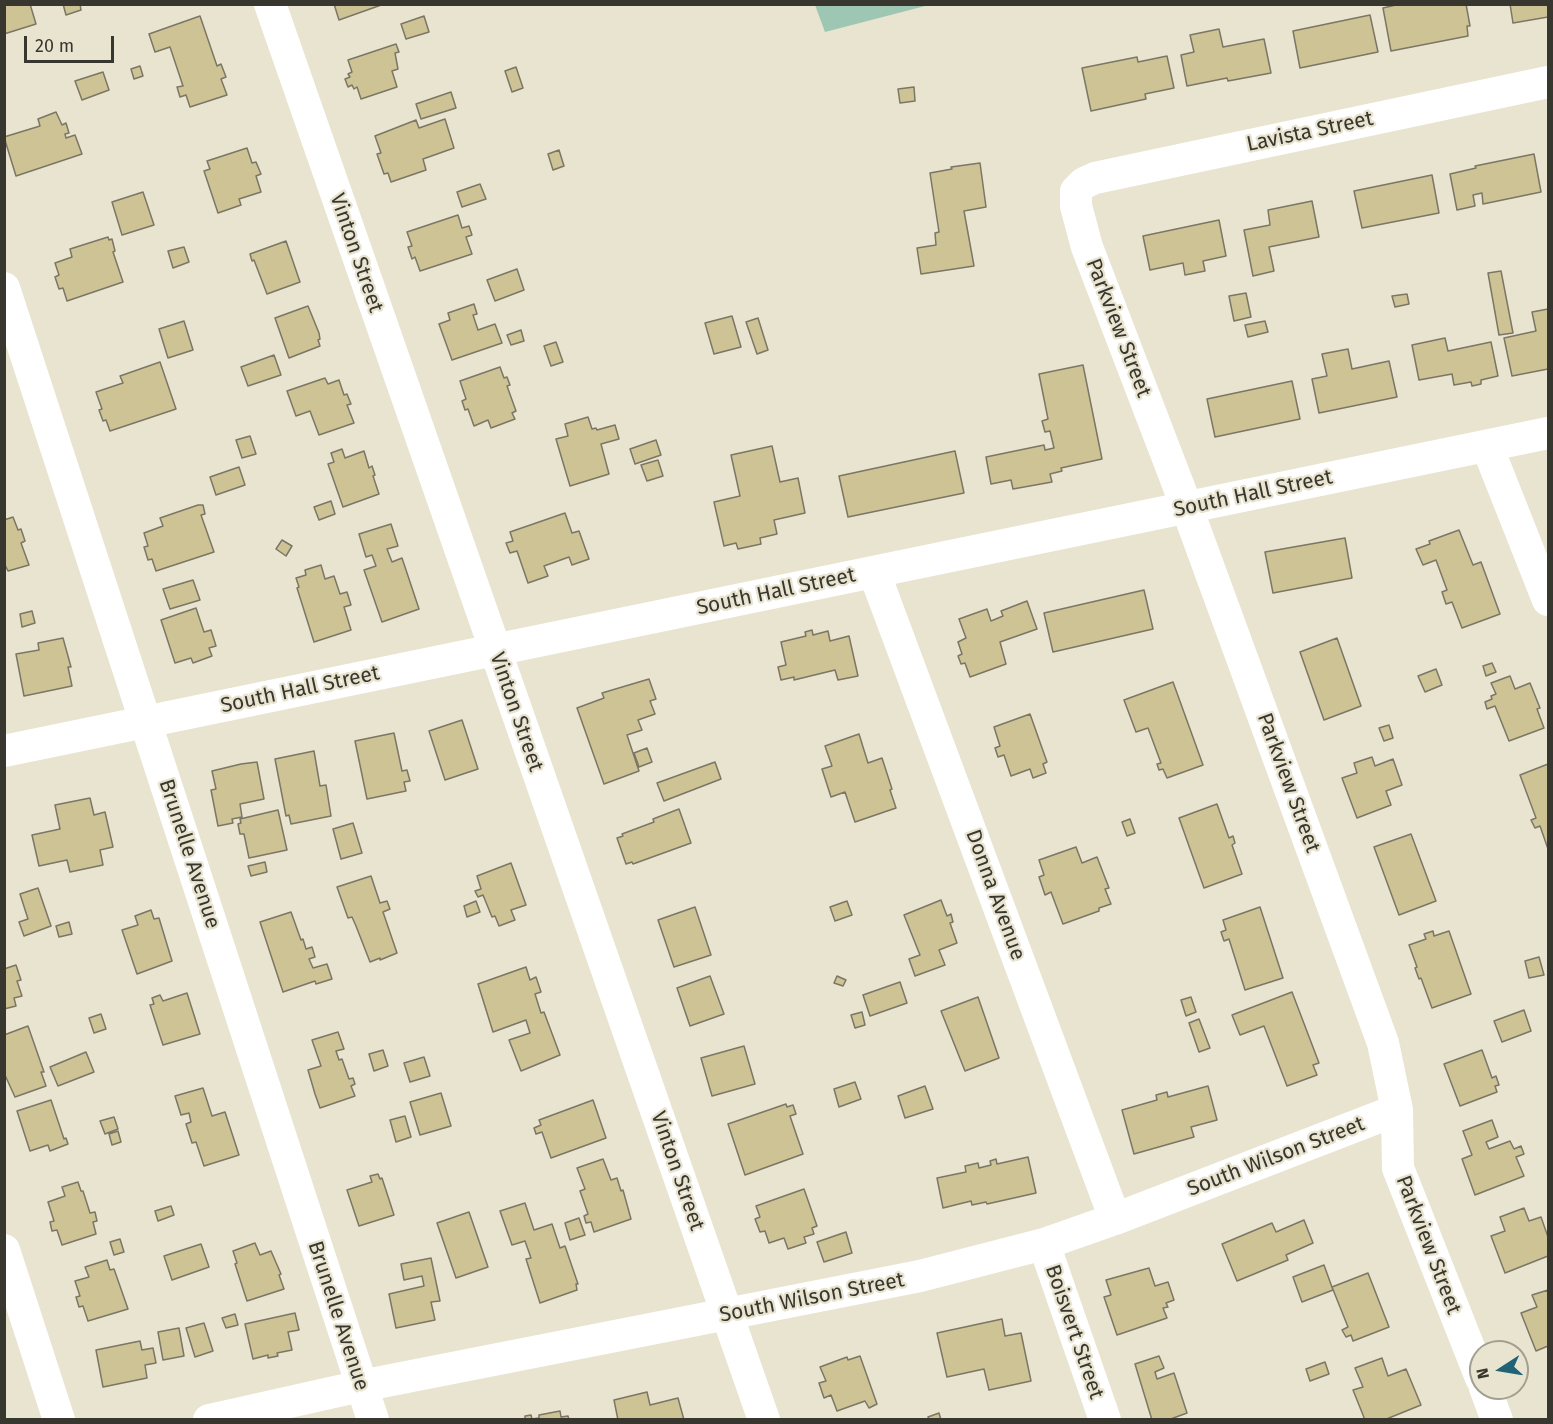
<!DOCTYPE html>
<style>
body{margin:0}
#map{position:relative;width:1553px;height:1424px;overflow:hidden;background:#e9e4d0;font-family:"Fira Sans",sans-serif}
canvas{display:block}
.frame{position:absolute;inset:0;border:6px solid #38372f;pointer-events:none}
.north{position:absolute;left:1469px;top:1340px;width:60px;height:60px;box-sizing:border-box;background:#e9e4d0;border:2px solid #a29f90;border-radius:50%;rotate:258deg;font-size:16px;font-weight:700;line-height:24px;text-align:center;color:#38372f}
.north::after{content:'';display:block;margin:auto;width:21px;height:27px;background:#206376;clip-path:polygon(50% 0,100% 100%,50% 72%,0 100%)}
.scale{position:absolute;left:24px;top:36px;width:90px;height:27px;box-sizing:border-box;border:3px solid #38372f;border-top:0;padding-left:8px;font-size:18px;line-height:21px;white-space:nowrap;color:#38372f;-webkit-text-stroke:4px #e9e4d0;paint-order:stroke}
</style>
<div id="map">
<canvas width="1553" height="1424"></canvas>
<div class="frame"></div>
<div class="north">N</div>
<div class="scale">20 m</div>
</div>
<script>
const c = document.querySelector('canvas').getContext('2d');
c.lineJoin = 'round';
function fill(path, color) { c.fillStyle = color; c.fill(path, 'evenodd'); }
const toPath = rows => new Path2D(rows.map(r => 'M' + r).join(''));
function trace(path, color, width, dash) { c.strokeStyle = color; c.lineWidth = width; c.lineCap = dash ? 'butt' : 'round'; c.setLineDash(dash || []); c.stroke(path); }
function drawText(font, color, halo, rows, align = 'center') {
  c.font = font + ' "Fira Sans",sans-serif'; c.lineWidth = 4.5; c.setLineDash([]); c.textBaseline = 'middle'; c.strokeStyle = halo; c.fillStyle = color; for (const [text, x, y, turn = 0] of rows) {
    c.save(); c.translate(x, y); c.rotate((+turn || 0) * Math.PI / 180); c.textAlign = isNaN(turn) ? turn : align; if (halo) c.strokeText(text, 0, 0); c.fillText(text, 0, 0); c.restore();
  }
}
fill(toPath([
 [815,5,815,4,929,5,825,32]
]), '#9dc6b3');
const building = toPath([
 [4,4,30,4,36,24,4,34,4,4],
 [63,4,80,4,81,10,66,15,63,4],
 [334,4,384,4,339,20,334,4],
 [1400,4,1466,4,1470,26,1467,26,1468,36,1391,51,1383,8,1400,4],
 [1510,4,1548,4,1548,17,1513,23,1510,4],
 [1370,15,1378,52,1300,68,1293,31,1370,15],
 [200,16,217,66,221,64,226,77,221,79,227,95,190,107,186,95,180,97,177,87,183,86,170,47,155,52,149,34,200,16],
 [424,16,429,32,406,39,401,24,424,16],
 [1219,29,1223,47,1264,39,1271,73,1228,81,1227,78,1187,86,1181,55,1194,52,1190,35,1219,29],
 [396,44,399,52,395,53,398,69,392,71,397,87,361,99,357,87,354,89,352,85,348,87,345,79,350,77,348,74,352,72,348,60,396,44],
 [1167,56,1174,88,1145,94,1146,99,1091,111,1082,68,1137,57,1138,62,1167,56],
 [140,66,143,76,134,79,131,69,140,66],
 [516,67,523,88,512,92,505,71,516,67],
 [103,72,109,90,82,100,75,81,103,72],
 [914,87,915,101,900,103,898,89,914,87],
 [451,92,456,108,421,119,416,104,451,92],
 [56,112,62,125,66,123,69,133,65,134,66,138,75,135,82,154,16,176,4,137,40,126,38,119,56,112],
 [445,119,454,148,423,159,426,170,391,182,388,173,384,174,377,154,381,153,375,136,416,120,419,128,445,119],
 [247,148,252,163,256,162,261,174,256,176,261,192,239,199,241,205,218,213,204,171,210,169,207,161,247,148],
 [559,150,564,166,553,170,548,154,559,150],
 [1534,154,1541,192,1483,204,1482,193,1473,195,1475,206,1457,210,1450,174,1476,168,1475,166,1534,154],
 [980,163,986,207,964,211,974,266,921,274,917,248,936,245,935,233,939,232,930,173,952,169,951,167,980,163],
 [1432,175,1439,213,1362,228,1354,191,1432,175],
 [480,184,486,199,462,207,457,192,480,184],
 [143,192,154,225,122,235,112,202,143,192],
 [1312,201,1319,237,1269,247,1274,271,1253,276,1244,230,1270,225,1268,210,1312,201],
 [458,215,462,228,469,226,472,235,466,237,472,254,420,271,415,257,412,259,408,247,412,246,407,232,458,215],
 [1219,220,1226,256,1203,261,1205,271,1185,275,1183,263,1150,270,1143,236,1219,220],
 [108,237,109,240,112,239,115,251,113,252,123,282,67,301,63,288,59,289,55,277,59,275,55,263,72,257,70,249,108,237],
 [286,241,300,282,267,294,254,260,252,261,250,254,286,241],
 [184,247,189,262,173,268,168,251,184,247],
 [517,269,524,290,495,301,487,280,517,269],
 [1501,271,1513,333,1499,335,1488,273,1501,271],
 [1246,293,1251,317,1234,321,1229,296,1246,293],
 [1407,294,1409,304,1395,307,1392,296,1407,294],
 [474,304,477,314,473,315,478,330,495,324,502,343,452,360,439,324,450,320,448,313,474,304],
 [308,306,319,333,320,339,318,340,320,346,289,358,275,318,308,306],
 [1548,309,1548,369,1512,376,1504,338,1536,331,1532,312,1548,309],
 [732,316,741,347,714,354,705,323,732,316],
 [758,318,768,350,757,354,746,322,758,318],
 [184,321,193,350,168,358,159,329,184,321],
 [1265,321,1268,332,1248,337,1245,325,1265,321],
 [521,330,524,341,511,345,507,335,521,330],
 [1445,338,1448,351,1491,342,1498,376,1481,380,1481,384,1472,386,1471,382,1454,385,1452,374,1419,380,1412,345,1445,338],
 [556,342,563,362,551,366,544,346,556,342],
 [1348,349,1352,369,1389,361,1397,397,1319,413,1312,379,1327,376,1322,354,1348,349],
 [274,355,281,375,248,386,241,367,274,355],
 [160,362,176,409,110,431,106,420,103,421,99,410,102,409,96,392,123,383,120,376,160,362],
 [1083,365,1102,459,1061,468,1062,471,1050,474,1052,482,1013,489,1011,480,991,484,986,457,1044,445,1045,450,1054,448,1050,431,1045,432,1042,421,1048,419,1039,374,1083,365],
 [500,367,504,378,507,377,510,385,507,386,516,411,512,413,515,419,491,428,488,420,474,426,468,409,465,410,462,401,466,399,460,381,500,367],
 [325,378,328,384,339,380,344,395,347,394,351,404,347,405,354,423,319,435,310,411,296,416,287,391,325,378],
 [1292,381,1300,419,1215,437,1207,399,1292,381],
 [588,417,592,429,596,428,597,430,615,425,619,439,601,444,609,474,570,486,556,439,568,436,565,424,588,417],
 [250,436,256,454,242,458,236,440,250,436],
 [656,440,661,455,635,464,630,449,656,440],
 [772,446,780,482,798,478,805,513,774,520,777,534,760,538,761,544,738,549,736,543,724,546,714,502,740,496,731,455,772,446],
 [342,449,345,458,364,451,369,468,372,466,375,475,373,476,379,494,343,507,328,464,334,462,331,453,342,449],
 [955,451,964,493,848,517,839,476,955,451],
 [658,460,663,476,647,481,641,465,658,460],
 [239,467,245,485,216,495,210,477,239,467],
 [331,501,335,514,319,520,314,507,331,501],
 [198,505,203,505,205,514,201,515,214,552,156,571,152,559,148,560,144,547,148,546,144,533,163,526,160,518,198,505],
 [565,513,572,533,579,531,589,559,572,565,569,557,544,566,548,576,528,583,517,551,510,553,506,543,513,541,510,532,565,513],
 [13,517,18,530,21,529,25,541,21,543,29,565,8,571,4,563,4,520,13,517],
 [391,524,398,546,387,549,392,562,402,558,419,609,382,622,364,570,376,566,372,555,366,557,359,534,391,524],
 [1459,530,1473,565,1481,562,1500,614,1462,628,1452,602,1446,604,1442,592,1447,590,1436,560,1423,565,1416,549,1430,544,1429,541,1459,530],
 [1345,538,1352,578,1273,593,1265,552,1345,538],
 [282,540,292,546,286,556,276,549,282,540],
 [321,565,325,579,334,576,340,594,347,592,351,605,344,607,351,630,314,642,297,588,299,587,296,578,306,575,305,570,321,565],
 [193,580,200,600,170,609,163,589,193,580],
 [1144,590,1153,629,1053,652,1044,613,1144,590],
 [1027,601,1037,629,1000,642,1006,664,970,677,965,663,961,664,958,656,962,654,958,642,966,638,959,619,987,609,991,621,1003,616,1001,611,1027,601],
 [196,608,204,632,211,630,216,646,209,648,212,656,193,663,191,658,175,663,161,620,196,608],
 [32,611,35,623,22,627,20,614,32,611],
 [812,630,813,635,828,631,830,641,849,636,858,676,838,680,835,670,794,680,794,677,781,680,778,667,786,665,781,642,806,636,805,632,812,630],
 [63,638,71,667,68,667,72,686,24,696,16,654,39,650,38,643,63,638],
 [1337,638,1361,706,1324,720,1300,652,1337,638],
 [1492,663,1496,672,1486,676,1483,666,1492,663],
 [1436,669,1442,685,1425,692,1418,676,1436,669],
 [1510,676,1515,689,1530,683,1540,708,1537,709,1544,728,1509,741,1495,706,1487,709,1485,702,1492,699,1491,696,1496,694,1491,683,1510,676],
 [649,679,656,699,650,701,655,714,638,720,642,730,627,735,639,771,604,784,577,708,604,698,602,693,649,679],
 [1173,682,1203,765,1167,778,1163,769,1159,770,1157,764,1161,763,1148,728,1136,732,1124,700,1173,682],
 [1030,714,1047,762,1043,764,1046,773,1033,778,1030,769,1011,776,1004,755,998,757,995,748,1000,746,994,727,1030,714],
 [462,720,478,769,445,780,429,731,462,720],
 [1389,725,1393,738,1384,741,1379,728,1389,725],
 [394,733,402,771,407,770,410,781,404,782,406,791,367,799,355,741,394,733],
 [859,734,868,763,882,758,892,789,890,790,896,808,855,822,845,792,831,797,822,769,832,766,825,746,859,734],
 [647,748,652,762,639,767,634,753,647,748],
 [314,751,320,786,326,785,331,816,291,824,289,815,286,816,275,759,314,751],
 [1372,757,1375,766,1393,759,1402,785,1386,791,1391,805,1357,818,1342,778,1357,773,1354,763,1372,757],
 [257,762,264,799,240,804,242,817,232,819,233,823,218,826,211,790,216,789,212,771,241,764,257,762],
 [715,762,721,779,664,801,657,783,715,762],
 [1548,764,1548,849,1540,826,1535,828,1531,820,1536,818,1520,775,1548,764],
 [90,798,94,815,105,812,113,847,100,850,103,865,70,872,67,860,39,866,32,835,60,829,55,805,90,798],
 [1217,804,1229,838,1233,836,1235,843,1232,845,1242,874,1204,888,1179,818,1217,804],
 [679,809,691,843,633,864,632,862,626,864,617,838,623,836,622,834,654,822,653,819,679,809],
 [278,810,287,850,249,858,244,834,240,834,238,824,241,823,240,819,278,810],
 [1130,819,1135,833,1127,836,1122,822,1130,819],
 [353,823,362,853,341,859,333,829,353,823],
 [1411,834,1436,901,1399,915,1374,847,1411,834],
 [1076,847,1082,863,1097,857,1109,888,1105,889,1111,904,1099,908,1099,911,1063,924,1051,892,1045,895,1039,877,1044,875,1039,860,1076,847],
 [265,862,267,872,251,876,248,866,265,862],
 [511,863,526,905,511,910,515,920,499,926,495,916,492,917,483,895,478,897,475,891,481,889,477,876,511,863],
 [371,876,380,903,387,901,390,909,383,912,397,953,380,960,380,958,370,962,356,926,352,917,348,918,337,887,371,876],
 [38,888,51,926,24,936,19,922,28,919,20,894,38,888],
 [941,900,947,916,951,914,953,922,950,923,957,943,939,950,945,965,915,976,909,959,920,955,904,915,941,900],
 [476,901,480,912,467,917,464,906,476,901],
 [847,901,852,915,835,921,830,907,847,901],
 [695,907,711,955,674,967,658,920,695,907],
 [1260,907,1283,978,1245,990,1229,939,1224,941,1221,932,1226,930,1223,920,1260,907],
 [151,910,154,919,159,918,172,961,137,974,122,930,138,925,135,916,151,910],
 [291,912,301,940,303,939,306,949,312,947,315,957,309,959,313,968,327,964,332,979,316,984,315,981,283,992,260,922,291,912],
 [69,922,72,934,59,937,56,926,69,922],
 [1433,931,1434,936,1449,931,1471,994,1432,1008,1421,978,1419,979,1415,968,1417,967,1409,945,1426,939,1424,934,1433,931],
 [1539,957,1544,975,1529,978,1525,961,1539,957],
 [16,965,21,980,17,981,22,996,14,998,16,1006,4,1009,4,969,16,965],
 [526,967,530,980,536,977,541,992,535,994,541,1013,544,1012,560,1055,521,1071,509,1040,530,1033,526,1020,493,1032,478,984,526,967],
 [710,976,724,1014,690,1026,677,988,710,976],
 [837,976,846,980,843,986,834,983,837,976],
 [900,982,907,1003,870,1016,863,995,900,982],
 [1292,992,1319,1063,1313,1065,1317,1075,1287,1086,1264,1026,1240,1035,1232,1015,1292,992],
 [187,993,200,1034,163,1045,150,1005,154,1004,152,998,160,995,163,1001,187,993],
 [978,997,999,1058,965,1071,941,1011,978,997],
 [1191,997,1196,1012,1186,1016,1181,1000,1191,997],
 [1524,1010,1531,1031,1502,1042,1494,1021,1524,1010],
 [862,1012,865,1025,855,1028,851,1015,862,1012],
 [101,1014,106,1029,94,1033,89,1018,101,1014],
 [1199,1019,1210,1048,1199,1052,1189,1023,1199,1019],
 [28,1026,44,1072,41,1072,46,1086,15,1097,4,1073,4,1035,28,1026],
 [338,1032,344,1049,336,1051,339,1060,342,1059,349,1079,353,1078,355,1084,351,1086,355,1096,320,1108,315,1094,308,1070,321,1066,312,1040,338,1032],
 [744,1046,755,1084,712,1096,701,1058,744,1046],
 [383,1050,388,1066,374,1071,369,1054,383,1050],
 [1482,1050,1492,1078,1496,1076,1499,1085,1495,1086,1497,1092,1460,1106,1444,1064,1482,1050],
 [86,1052,94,1072,58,1086,50,1067,86,1052],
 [424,1057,430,1076,410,1082,404,1063,424,1057],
 [855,1082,861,1099,839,1107,834,1089,855,1082],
 [925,1086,933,1109,905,1118,898,1096,925,1086],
 [1208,1086,1217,1120,1191,1127,1194,1137,1134,1154,1122,1110,1157,1100,1156,1095,1167,1092,1168,1097,1208,1086],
 [203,1088,212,1116,225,1112,239,1155,204,1166,196,1142,192,1143,186,1124,191,1122,189,1113,181,1115,175,1096,203,1088],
 [441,1093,451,1126,420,1135,410,1102,441,1093],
 [51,1100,64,1139,66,1138,68,1144,50,1151,48,1145,30,1151,17,1111,51,1100],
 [593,1100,606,1138,551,1158,542,1132,536,1134,534,1128,541,1125,539,1120,593,1100],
 [786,1104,787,1107,793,1105,796,1114,790,1116,803,1154,745,1175,728,1124,786,1104],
 [405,1116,411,1137,396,1142,390,1120,405,1116],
 [114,1117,118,1129,105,1134,100,1121,114,1117],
 [1492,1120,1498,1137,1486,1142,1489,1149,1510,1141,1514,1149,1521,1146,1524,1154,1516,1157,1524,1176,1475,1195,1462,1159,1472,1155,1463,1131,1492,1120],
 [118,1131,121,1142,112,1145,109,1134,118,1131],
 [1028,1157,1036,1193,987,1204,986,1202,972,1205,971,1201,943,1208,937,1178,966,1172,965,1166,978,1163,979,1168,991,1165,990,1161,996,1159,997,1164,1028,1157],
 [603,1159,611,1180,617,1178,621,1191,623,1190,631,1219,594,1232,591,1222,586,1223,584,1216,588,1214,580,1191,585,1189,577,1168,603,1159],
 [378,1174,380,1179,382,1178,394,1215,359,1226,347,1190,372,1182,370,1176,378,1174],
 [78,1182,81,1191,83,1191,90,1213,95,1212,97,1221,93,1222,96,1234,62,1245,57,1230,52,1231,50,1222,54,1221,48,1202,65,1196,62,1187,78,1182],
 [804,1189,817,1226,812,1228,814,1234,804,1237,806,1243,788,1249,784,1238,769,1243,765,1231,760,1232,755,1219,760,1217,756,1206,804,1189],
 [525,1203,534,1230,552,1224,560,1248,565,1246,578,1284,576,1284,577,1290,540,1303,526,1259,531,1258,525,1241,512,1245,500,1211,525,1203],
 [171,1206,174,1215,158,1221,155,1211,171,1206],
 [1524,1208,1529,1221,1541,1217,1548,1237,1548,1256,1505,1273,1491,1236,1505,1231,1500,1217,1524,1208],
 [469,1212,488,1267,456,1278,437,1223,469,1212],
 [579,1218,585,1235,570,1240,565,1223,579,1218],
 [1304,1220,1313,1243,1286,1255,1288,1260,1237,1281,1222,1244,1272,1223,1276,1232,1304,1220],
 [846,1232,852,1253,824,1262,817,1242,846,1232],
 [120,1239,124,1252,114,1255,110,1242,120,1239],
 [255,1243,260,1255,271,1251,281,1274,279,1275,284,1289,247,1301,235,1264,237,1263,233,1251,255,1243],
 [201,1244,209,1267,172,1280,164,1256,201,1244],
 [431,1258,440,1301,431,1302,435,1320,396,1328,389,1294,424,1286,422,1276,404,1280,401,1264,431,1258],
 [107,1260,110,1270,114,1269,128,1309,88,1321,83,1306,79,1307,76,1297,80,1296,75,1281,89,1277,85,1267,107,1260],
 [1324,1265,1333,1290,1302,1302,1293,1277,1324,1265],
 [1149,1268,1155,1286,1168,1282,1174,1300,1166,1303,1168,1307,1163,1308,1167,1318,1117,1335,1104,1297,1111,1295,1106,1280,1149,1268],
 [1368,1273,1389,1327,1353,1341,1351,1335,1346,1337,1342,1330,1348,1327,1332,1287,1368,1273],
 [1548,1290,1548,1346,1536,1351,1521,1313,1537,1307,1532,1295,1548,1290],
 [295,1313,299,1330,288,1332,292,1350,277,1353,278,1356,268,1358,268,1355,253,1359,245,1324,295,1313],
 [235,1314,238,1325,226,1328,222,1318,235,1314],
 [1002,1319,1005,1336,1021,1333,1031,1381,989,1390,984,1369,947,1377,937,1333,1002,1319],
 [204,1323,213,1351,195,1357,186,1328,204,1323],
 [179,1328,184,1356,163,1360,158,1332,179,1328],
 [140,1341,142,1350,153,1348,156,1363,145,1365,147,1378,103,1387,96,1350,140,1341],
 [860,1356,877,1404,869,1408,865,1401,837,1411,831,1395,824,1398,819,1383,826,1381,820,1367,847,1357,848,1360,860,1356],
 [1159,1356,1164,1368,1155,1372,1157,1379,1174,1373,1187,1413,1168,1420,1152,1420,1135,1364,1159,1356],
 [1382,1358,1388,1376,1406,1369,1421,1405,1384,1420,1365,1420,1353,1390,1363,1387,1355,1368,1382,1358],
 [1325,1362,1329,1374,1310,1381,1306,1369,1325,1362],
 [647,1392,650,1405,678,1398,684,1420,618,1420,614,1400,647,1392],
 [560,1411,561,1417,568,1416,569,1420,525,1420,525,1416,531,1415,532,1419,539,1418,539,1415,560,1411],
 [939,1413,941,1420,929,1420,928,1417,939,1413]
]);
fill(building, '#cec395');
trace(building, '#7b7665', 1.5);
trace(toPath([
 [270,4,764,1420],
 [4,288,373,1420],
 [1487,446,1548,600],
 [874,572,1115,1219],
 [4,751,1548,433],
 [1044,1244,1105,1420],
 [4,1250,59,1420],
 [1481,1378,1398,1168,1397,1110,1383,1043,1187,508,1087,247,1076,206,1076,191,1084,183,1095,178,1548,82],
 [1485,1388,1497,1420],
 [209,1420,361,1386,920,1276,1044,1244,1115,1219,1397,1110]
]), '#fff', 32);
drawText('21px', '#38372f', '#e9e4d0', [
 ["Lavista Street",1310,132,-12],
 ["Vinton Street",356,253,71],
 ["Parkview Street",1118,328,69],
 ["South Hall Street",1253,494,-12],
 ["South Hall Street",776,592,-12],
 ["South Hall Street",300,690,-12],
 ["Vinton Street",516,712,71],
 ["Parkview Street",1288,783,70],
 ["Brunelle Avenue",189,854,72],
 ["Donna Avenue",995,895,70],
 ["South Wilson Street",1276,1157,-21],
 ["Vinton Street",677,1171,71],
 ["Parkview Street",1428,1245,69],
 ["South Wilson Street",812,1298,-11],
 ["Brunelle Avenue",338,1316,72],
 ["Boisvert Street",1074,1332,71]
]);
</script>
